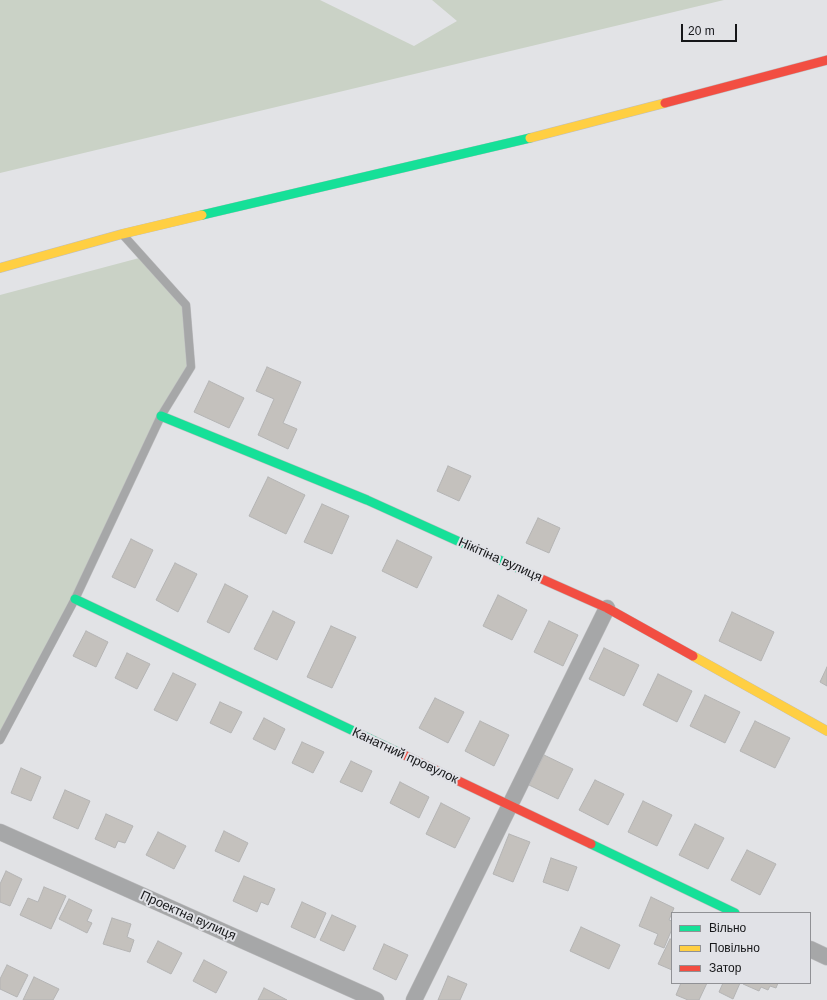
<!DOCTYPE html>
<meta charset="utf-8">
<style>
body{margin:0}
#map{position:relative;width:827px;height:1000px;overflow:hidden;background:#e2e3e6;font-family:Helvetica,sans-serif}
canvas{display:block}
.legend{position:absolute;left:671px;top:912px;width:140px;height:72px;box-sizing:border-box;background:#e1e2e7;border:1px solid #909195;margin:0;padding:5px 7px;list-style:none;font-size:12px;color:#161719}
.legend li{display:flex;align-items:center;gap:8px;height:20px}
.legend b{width:20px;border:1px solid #909195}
.scale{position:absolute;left:681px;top:24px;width:56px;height:18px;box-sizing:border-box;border:2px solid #161719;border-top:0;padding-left:5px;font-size:12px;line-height:14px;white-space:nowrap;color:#161719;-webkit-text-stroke:3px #e1e2e7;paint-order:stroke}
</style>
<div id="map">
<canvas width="827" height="1000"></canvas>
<ul class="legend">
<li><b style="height:5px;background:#16e098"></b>Вільно</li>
<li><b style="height:5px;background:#ffcf43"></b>Повільно</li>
<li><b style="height:5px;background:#f24e42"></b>Затор</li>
</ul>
<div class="scale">20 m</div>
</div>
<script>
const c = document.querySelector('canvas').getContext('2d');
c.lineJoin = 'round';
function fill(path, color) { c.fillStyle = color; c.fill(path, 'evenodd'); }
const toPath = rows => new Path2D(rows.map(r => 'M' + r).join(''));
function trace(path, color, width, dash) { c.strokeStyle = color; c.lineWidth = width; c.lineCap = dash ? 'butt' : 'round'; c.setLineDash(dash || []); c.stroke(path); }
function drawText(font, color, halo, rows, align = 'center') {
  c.font = font + ' Helvetica,sans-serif'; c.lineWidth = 4; c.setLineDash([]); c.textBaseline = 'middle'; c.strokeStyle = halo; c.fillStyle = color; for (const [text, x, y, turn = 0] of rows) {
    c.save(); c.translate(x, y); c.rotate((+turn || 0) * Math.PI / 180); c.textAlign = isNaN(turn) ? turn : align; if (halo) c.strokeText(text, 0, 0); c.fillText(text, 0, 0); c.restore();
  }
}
fill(toPath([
 [0,0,320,0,414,46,457,21,432,0,724,0,0,173],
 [143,257,186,305,191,367,161,416,75,599,0,740,0,295]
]), '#cad2c6');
const building = toPath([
 [267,367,301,382,283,423,297,429,288,449,258,435,274,399,256,391,267,367],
 [209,381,244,398,229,428,194,412,209,381],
 [448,466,471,476,459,501,437,491,448,466],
 [268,477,305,495,286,534,249,516,268,477],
 [322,504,349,516,332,554,304,542,322,504],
 [538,518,560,528,549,553,526,543,538,518],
 [131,539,153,550,135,588,112,577,131,539],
 [397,540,432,557,417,588,382,571,397,540],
 [175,563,197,574,178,612,156,600,175,563],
 [225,584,248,596,229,633,207,622,225,584],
 [498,595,527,610,512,640,483,626,498,595],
 [273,611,295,622,277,660,254,649,273,611],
 [732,612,774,632,761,661,719,641,732,612],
 [549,621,578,635,563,666,534,652,549,621],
 [331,626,356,637,332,688,307,677,331,626],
 [86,631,108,642,96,667,73,656,86,631],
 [604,648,639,665,624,696,589,679,604,648],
 [127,653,150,664,137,689,115,678,127,653],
 [827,667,827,686,820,682,827,667],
 [173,673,196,684,177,721,154,710,173,673],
 [658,674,692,691,677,722,643,705,658,674],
 [705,695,740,712,725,743,690,726,705,695],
 [435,698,464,712,448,743,419,728,435,698],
 [220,702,242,712,231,733,210,723,220,702],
 [264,718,285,729,275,750,253,739,264,718],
 [480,721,509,735,494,766,465,751,480,721],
 [755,721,790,738,775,768,740,751,755,721],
 [302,742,324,752,313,773,292,763,302,742],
 [544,755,573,769,558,799,529,785,544,755],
 [351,761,372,771,362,792,340,782,351,761],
 [21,768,41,777,31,801,11,793,21,768],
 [595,780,624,794,608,825,579,810,595,780],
 [400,782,429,797,419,818,390,803,400,782],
 [65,790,90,801,78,829,53,818,65,790],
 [643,801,672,815,657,846,628,832,643,801],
 [441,803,470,818,455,848,426,834,441,803],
 [106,814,133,826,125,843,118,841,115,848,95,839,106,814],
 [695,824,724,838,708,869,679,855,695,824],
 [224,831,248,843,239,862,215,851,224,831],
 [158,832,186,846,174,869,146,855,158,832],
 [509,834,530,842,513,882,493,874,509,834],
 [747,850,776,864,760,895,731,880,747,850],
 [551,858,577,867,568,891,543,882,551,858],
 [6,871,22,879,10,906,0,902,0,884,6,871],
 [244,876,275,889,268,905,261,902,257,912,233,901,244,876],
 [44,887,66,896,51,929,20,915,28,898,38,902,44,887],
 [651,897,674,908,669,920,672,921,672,929,664,948,654,944,658,934,639,926,651,897],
 [69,899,92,910,87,921,92,923,87,933,59,919,69,899],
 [302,902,326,913,315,938,291,927,302,902],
 [332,915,356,926,344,951,320,940,332,915],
 [112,918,131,924,127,937,134,940,130,952,103,944,112,918],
 [581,927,620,945,609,969,570,951,581,927],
 [670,939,672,940,672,970,658,964,670,939],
 [158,941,182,953,171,974,147,962,158,941],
 [384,944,408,955,396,980,373,969,384,944],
 [204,960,227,972,216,993,193,981,204,960],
 [7,965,28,975,17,997,0,989,0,979,7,965],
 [448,976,467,984,460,1000,438,1000,448,976],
 [34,977,59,989,53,1000,23,1000,34,977],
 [681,983,707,983,699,1000,688,1000,676,995,681,983],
 [723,983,740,983,733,999,719,992,723,983],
 [743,983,778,983,776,988,770,986,768,990,761,987,759,991,743,984,743,983],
 [264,988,287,1000,258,1000,264,988]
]);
fill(building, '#c4c1bd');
trace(building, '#b4b4b4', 1);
const lane = toPath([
 [0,740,75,599,161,416,191,367,186,305,124,236]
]);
const street = toPath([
 [0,832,376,1000],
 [810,949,827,957],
 [414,1000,607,608]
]);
const fast = toPath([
 [202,215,530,138],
 [161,416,367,500,535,576],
 [75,599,402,754],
 [591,844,735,913]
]);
const slow = toPath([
 [530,138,665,103],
 [0,268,122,234,202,215],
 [693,656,827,731]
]);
const jam = toPath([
 [665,103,827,60],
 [535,576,607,608,693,656],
 [402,754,591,844]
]);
trace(lane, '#bebec0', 9);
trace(street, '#bebec0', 17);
trace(fast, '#bebec0', 10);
trace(slow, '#bebec0', 10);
trace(jam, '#bebec0', 10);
trace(lane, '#a6a7a8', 8);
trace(street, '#a6a7a8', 16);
trace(fast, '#16e098', 9);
trace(slow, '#ffcf43', 9);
trace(jam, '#f24e42', 9);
drawText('13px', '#161719', '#e1e2e7', [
 ["Нікітіна вулиця",500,560,24],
 ["Канатний провулок",405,756,25],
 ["Проектна вулиця",188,916,24]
]);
</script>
